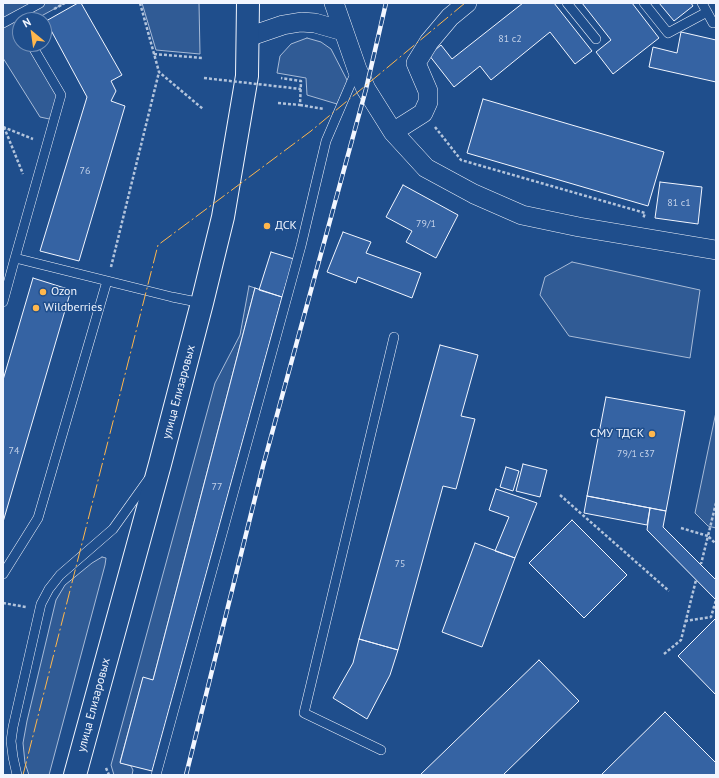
<!DOCTYPE html>
<meta charset="utf-8">
<style>
body{margin:0}
#map{position:relative;width:719px;height:778px;overflow:hidden;background:#1f4e8c;font-family:"PT Sans",sans-serif}
canvas{display:block}
.frame{position:absolute;inset:0;border:4px solid #f2f6ff;pointer-events:none}
.north{position:absolute;left:12px;top:12px;width:40px;height:40px;box-sizing:border-box;background:#1f4e8c;border:1px solid #7391ba;border-radius:50%;rotate:331deg;font-size:11px;font-weight:700;line-height:16px;text-align:center;color:#f2f6ff}
.north::after{content:'';display:block;margin:auto;width:14px;height:18px;background:#ffb74d;clip-path:polygon(50% 0,100% 100%,50% 72%,0 100%)}
</style>
<div id="map">
<canvas width="719" height="778"></canvas>
<div class="frame"></div>
<div class="north">N</div>
</div>
<script>
const c = document.querySelector('canvas').getContext('2d');
c.lineJoin = 'round';
function fill(path, color) { c.fillStyle = color; c.fill(path, 'evenodd'); }
const toPath = rows => new Path2D(rows.map(r => 'M' + r).join(''));
function trace(path, color, width, dash) { c.strokeStyle = color; c.lineWidth = width; c.lineCap = dash ? 'butt' : 'round'; c.setLineDash(dash || []); c.stroke(path); }
function drawText(font, color, halo, rows, align = 'center') {
  c.font = font + ' "PT Sans",sans-serif'; c.lineWidth = 3; c.setLineDash([]); c.textBaseline = 'middle'; c.strokeStyle = halo; c.fillStyle = color; for (const [text, x, y, turn = 0] of rows) {
    c.save(); c.translate(x, y); c.rotate((+turn || 0) * Math.PI / 180); c.textAlign = isNaN(turn) ? turn : align; if (halo) c.strokeText(text, 0, 0); c.fillText(text, 0, 0); c.restore();
  }
}
const built = toPath([
 [3,3,65,3,34,20,20,20,20,44,31,44,61,95,54,120,40,117,3,58,3,3],
 [142,3,199,3,200,54,156,50,142,3],
 [307,38,321,42,331,49,348,82,337,104,307,95,306,78,277,73,280,56,291,44,307,38],
 [572,262,700,290,690,358,569,336,540,295,545,277,572,262],
 [249,286,255,288,153,680,143,678,120,762,131,766,133,770,132,775,114,775,111,765,215,383,240,335,249,286],
 [716,412,716,528,708,526,695,513,716,412],
 [102,557,106,558,105,565,49,775,29,775,25,763,23,743,27,721,56,600,65,585,92,563,102,557]
]);
fill(built, '#305b95');
trace(built, '#a8bbd7', 1);
const building = toPath([
 [78,3,81,3,122,75,111,81,116,91,111,101,125,106,79,261,40,251,87,97,46,21,78,3],
 [523,3,554,3,592,51,575,64,550,32,491,80,480,66,454,87,429,55,441,45,452,59,523,3],
 [582,3,632,3,659,38,613,74,596,52,611,40,582,3],
 [659,3,691,3,693,6,674,21,659,3],
 [681,32,716,40,716,82,649,67,653,47,677,53,681,32],
 [483,99,664,152,648,206,467,153,483,99],
 [660,182,702,187,698,224,655,218,660,182],
 [403,185,458,215,436,258,406,242,412,231,386,217,403,185],
 [343,232,371,242,366,253,421,273,412,298,358,277,356,283,327,272,343,232],
 [271,252,294,259,282,297,259,290,271,252],
 [33,278,71,290,3,522,3,380,33,278],
 [255,288,282,297,152,771,120,763,143,677,153,680,255,288],
 [440,345,478,355,461,416,475,419,456,489,443,486,398,650,359,639,440,345],
 [606,397,685,411,666,511,587,496,606,397],
 [523,464,547,470,540,497,516,491,523,464],
 [506,467,519,471,513,491,500,487,506,467],
 [496,489,537,503,515,558,495,551,509,517,489,510,496,489],
 [587,496,650,508,647,525,584,513,587,496],
 [650,508,666,511,663,527,716,580,716,600,647,530,650,508],
 [572,520,627,575,584,618,529,563,572,520],
 [475,543,515,558,482,647,442,632,475,543],
 [716,618,716,695,678,656,716,618],
 [359,639,398,650,390,675,367,719,333,698,353,663,359,639],
 [539,660,579,701,503,775,420,775,539,660],
 [665,712,716,763,716,775,601,775,665,712]
]);
fill(building, '#3563a3');
trace(building, '#f2f6ff', 1);
const service = toPath([
 [567,3,596,39],
 [644,3,668,33,707,12],
 [702,3,713,23],
 [3,23,40,3],
 [15,258,61,95,31,44],
 [3,302,15,258,172,297,202,303],
 [3,574,38,518,107,281],
 [381,750,304,713,394,337],
 [17,775,13,757,11,741,13,727,41,604,49,589,60,575,113,529,148,480],
 [156,775,301,246,326,141,357,69]
]);
const minor = toPath([
 [334,3,357,69,366,89,393,132,426,168,474,194,522,215,579,227,716,250],
 [248,37,283,25,301,22,315,23,343,31],
 [393,132,423,113,428,102,428,91,416,63,429,42,450,17,467,3]
]);
const primary = toPath([
 [75,775,160,464,202,303,223,217,247,76,248,3]
]);
trace(service, '#f2f6ff', 10);
trace(minor, '#f2f6ff', 20);
trace(primary, '#f2f6ff', 24);
trace(toPath([
 [140,3,159,72,203,109],
 [54,9,65,3],
 [154,54,203,58],
 [278,103,300,105,301,81,281,78],
 [300,105,324,109],
 [3,127,33,139],
 [4,127,23,174],
 [435,127,461,160,645,213,643,219],
 [111,267,159,72],
 [560,495,669,591],
 [716,503,708,536,716,544],
 [681,528,708,536,701,564],
 [3,603,26,607],
 [685,621,711,617,716,600],
 [664,654,681,640,696,580],
 [106,768,109,775]
]), '#b3c4dc', 2.5, [3, 2]);
trace(service, '#1f4e8c', 9);
trace(minor, '#1f4e8c', 19);
trace(primary, '#1f4e8c', 22);
const rail = toPath([
 [186,775,263,466,366,89,386,3]
]);
trace(rail, '#f2f6ff', 4.5);
trace(rail, '#1f4e8c', 3, [9]);
trace(toPath([
 [204,78,301,89]
]), '#b3c4dc', 2.5, [3, 2]);
trace(toPath([
 [23,775,158,245,311,131,465,3]
]), '#ffb74d', 1, [14, 3, 2, 3]);
for (const [x, y, r, color] of [
 [267,226,4,"#ffb74d"],
 [43,292,4,"#ffb74d"],
 [36,308,4,"#ffb74d"],
 [652,434,4,"#ffb74d"]
]) { const dot = new Path2D(); dot.arc(x, y, r, 0, 2 * Math.PI); c.fillStyle = color; c.fill(dot); trace(dot, '#1f4e8c', 1.5); }
drawText('10px', '#c3d1e8', null, [
 ["81 с2",510,39],
 ["76",85,171],
 ["81 с1",679,203],
 ["79/1",426,224],
 ["74",14,451],
 ["79/1 с37",636,454],
 ["77",217,487],
 ["75",400,564]
]);
drawText('12px', '#f2f6ff', '#1f4e8c', [
 ["ДСК",275,226],
 ["Ozon",51,292],
 ["Wildberries",44,308],
 ["СМУ ТДСК",644,434,"right"]
], 'left');
drawText('12px', '#f2f6ff', '#1f4e8c', [
 ["улица Елизаровых",179,392,-75],
 ["улица Елизаровых",94,705,-75]
]);
</script>
